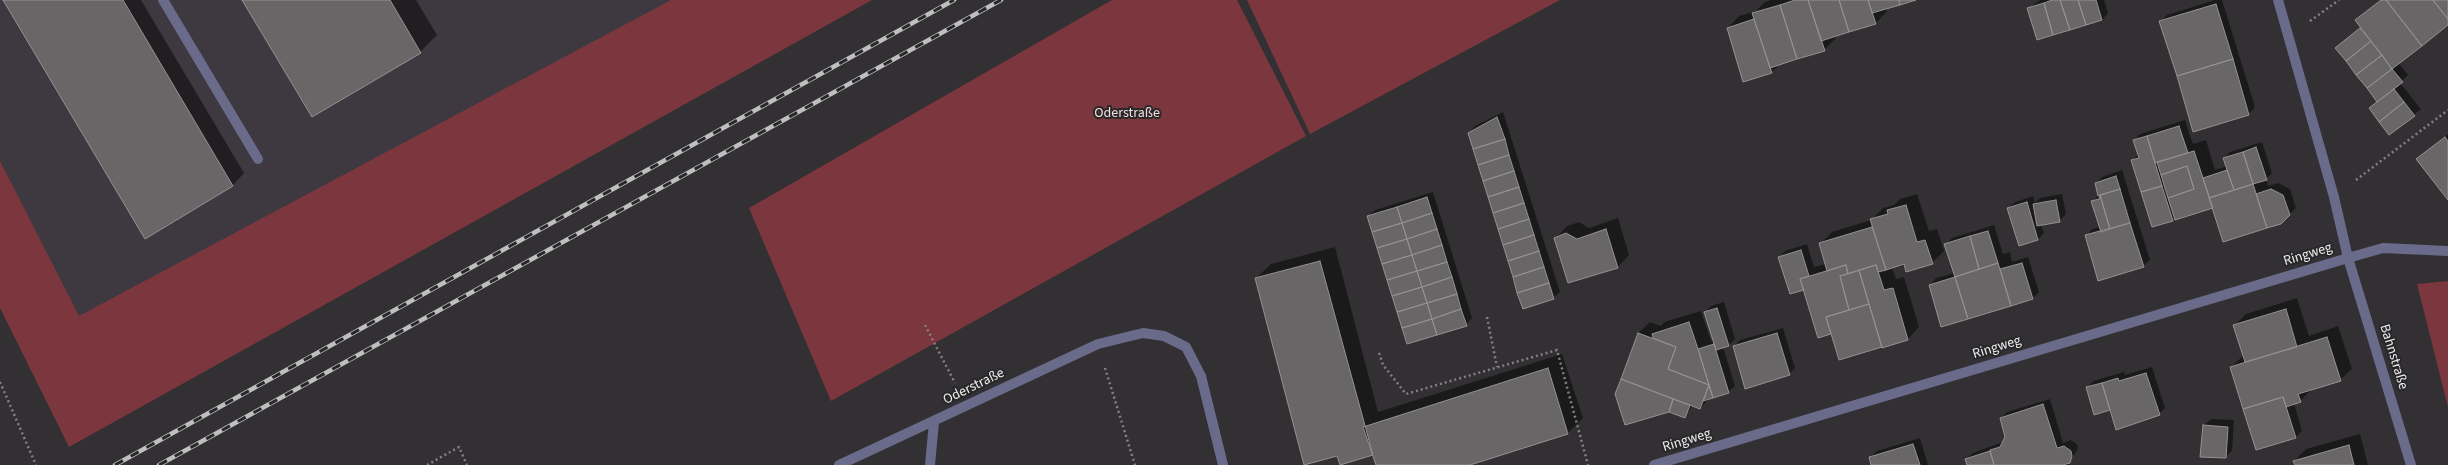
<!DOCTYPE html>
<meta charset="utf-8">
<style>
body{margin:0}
canvas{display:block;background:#323033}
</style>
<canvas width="2448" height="465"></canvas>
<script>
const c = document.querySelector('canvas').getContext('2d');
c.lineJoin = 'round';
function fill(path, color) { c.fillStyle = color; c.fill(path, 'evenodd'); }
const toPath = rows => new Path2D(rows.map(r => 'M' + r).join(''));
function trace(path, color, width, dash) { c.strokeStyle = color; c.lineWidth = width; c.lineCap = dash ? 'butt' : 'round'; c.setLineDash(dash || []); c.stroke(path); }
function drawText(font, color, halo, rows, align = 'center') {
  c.font = font + ' "Source Sans 3",sans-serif'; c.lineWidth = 4; c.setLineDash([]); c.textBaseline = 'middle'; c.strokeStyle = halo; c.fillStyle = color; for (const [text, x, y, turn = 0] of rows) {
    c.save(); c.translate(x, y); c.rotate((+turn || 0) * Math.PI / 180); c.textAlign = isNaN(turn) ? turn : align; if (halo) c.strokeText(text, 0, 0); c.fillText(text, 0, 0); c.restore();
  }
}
fill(toPath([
 [0,0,812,0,82,412,0,271]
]), '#3e3940');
fill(toPath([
 [671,0,872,0,69,447,0,308,0,161,79,316],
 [1112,0,1237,0,1306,136,831,401,749,208],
 [1247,0,1560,0,1310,134],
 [2448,281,2448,407,2417,284]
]), '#7b373d');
fill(toPath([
 [4,0,141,0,244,173,233,185,146,237],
 [243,0,416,0,437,35,420,52],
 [1771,0,1912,0,1886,8,1887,11,1876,23,1835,35,1836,38,1824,50,1781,63,1772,72,1728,28,1739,16,1756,11,1765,2],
 [2040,0,2104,0,2108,13,2102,20,2029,8],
 [2215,0,2222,0,2255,107,2249,114,2194,130,2161,21,2167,15],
 [2380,0,2448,0,2448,24,2398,62,2408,75,2400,83,2421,109,2390,134,2370,108,2378,101,2337,48,2361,27,2356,20],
 [1503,112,1560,292,1553,298,1469,133,1475,126],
 [2185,120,2193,144,2206,140,2215,170,2227,166,2224,158,2230,152,2262,142,2272,173,2266,179,2268,186,2278,183,2290,189,2296,208,2281,223,2213,207,2175,217,2172,220,2132,161,2138,154,2134,140,2140,134],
 [2448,134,2448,198,2418,159],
 [2122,170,2150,260,2143,266,2086,236,2092,229,2100,227,2092,202,2099,195,2096,183,2102,177],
 [1433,192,1472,318,1466,325,1368,216,1375,210],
 [1917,194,1929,231,1937,229,1944,251,1932,263,1905,263,1892,267,1896,279,1904,277,1919,327,1908,339,1840,359,1832,333,1819,336,1804,288,1779,257,1785,251,1807,244,1814,267,1826,264,1820,244,1832,232,1871,220,1883,208,1894,205,1900,199],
 [2062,194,2066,214,2059,221,2041,224,2044,233,2038,239,2008,208,2015,202,2033,196,2035,203,2040,198],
 [1618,218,1629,255,1618,267,1569,282,1556,238,1567,226,1579,222,1589,228],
 [1994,225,2003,254,2010,252,2012,262,2028,257,2039,292,2033,298,1942,326,1930,285,1936,278,1955,273,1946,244,1952,238],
 [1335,247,1378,412,1562,354,1583,418,1568,433,1466,465,1377,465,1373,454,1338,455,1256,278,1271,264],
 [2297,298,2309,336,2338,326,2352,369,2340,380,2312,389,2300,401,2294,403,2302,431,2296,437,2231,367,2244,355,2235,325,2246,314],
 [1724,302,1735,339,1729,345,1723,347,1735,386,1728,392,1711,397,1700,408,1693,405,1685,416,1616,394,1638,333,1650,322,1661,326,1664,322,1701,311,1711,341,1714,340,1705,313,1711,306],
 [1783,328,1795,368,1789,374,1734,347,1740,340],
 [2152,367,2165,408,2159,414,2111,409,2095,414,2087,388,2093,381,2124,372,2125,375],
 [2050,399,2063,443,2071,440,2077,444,2078,449,2069,462,2070,465,1968,465,1966,459,1973,453,2003,442,2006,437,2001,418,2007,412],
 [2211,419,2234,420,2232,451,2225,457,2204,425],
 [2360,434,2368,465,2296,465,2294,461,2306,449],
 [1920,438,1928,465,1873,465,1870,457,1877,451]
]), '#0007');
const building = toPath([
 [3,0,123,0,233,186,145,239,3,0],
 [242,0,390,0,421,53,312,117,242,0],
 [1795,0,1808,0,1825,51,1797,59,1780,5,1795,0],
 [1808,0,1839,0,1849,32,1821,41,1808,0],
 [1839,0,1868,0,1876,24,1849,32,1839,0],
 [1868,0,1899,0,1900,5,1872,13,1868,0],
 [1899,0,1916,0,1900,5,1899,0],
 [2052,0,2060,0,2070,30,2053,35,2044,3,2052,0],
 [2060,0,2078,0,2086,25,2070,30,2060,0],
 [2078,0,2096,0,2102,20,2086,25,2078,0],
 [2381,0,2386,0,2422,46,2392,69,2355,20,2381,0],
 [2386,0,2433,0,2448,19,2448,25,2422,46,2386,0],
 [2433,0,2448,0,2448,19,2433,0],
 [2044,3,2053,35,2037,40,2027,8,2044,3],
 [2216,4,2233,59,2177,76,2159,21,2216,4],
 [1780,5,1797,59,1770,68,1752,13,1780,5],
 [1754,19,1772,73,1743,82,1727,28,1754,19],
 [2360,28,2371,41,2346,61,2335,48,2360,28],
 [2371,41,2382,55,2356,75,2346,61,2371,41],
 [2382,55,2392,69,2367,88,2356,75,2382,55],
 [2233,59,2249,115,2193,132,2177,76,2233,59],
 [2392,69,2403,82,2377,102,2367,88,2392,69],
 [2394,89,2404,102,2379,122,2369,108,2394,89],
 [2404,102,2415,116,2389,135,2379,122,2404,102],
 [1497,117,1505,139,1473,149,1468,133,1497,117],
 [2179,126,2188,153,2155,163,2147,136,2179,126],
 [2147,136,2162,186,2141,192,2131,160,2139,158,2133,140,2147,136],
 [2445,137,2448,141,2448,200,2416,159,2445,137],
 [1505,139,1509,155,1478,165,1473,149,1505,139],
 [2256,147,2267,180,2253,184,2243,152,2256,147],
 [2194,151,2213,208,2175,220,2168,198,2194,189,2187,166,2161,175,2157,162,2194,151],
 [2243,152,2253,184,2234,190,2223,158,2243,152],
 [1509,155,1514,171,1483,181,1478,165,1509,155],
 [2187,166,2194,189,2168,198,2161,175,2187,166],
 [2227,170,2234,190,2209,198,2203,178,2227,170],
 [1514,171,1519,187,1488,197,1483,181,1514,171],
 [2116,176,2120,189,2098,196,2095,183,2116,176],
 [2253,184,2267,228,2223,242,2209,198,2253,184],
 [2162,186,2173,221,2152,227,2141,192,2162,186],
 [1519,187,1524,203,1493,213,1488,197,1519,187],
 [2120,189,2130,223,2110,229,2100,195,2120,189],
 [2271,189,2283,195,2290,215,2281,224,2267,228,2256,194,2271,189],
 [2100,195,2110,229,2101,232,2091,201,2099,199,2100,195],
 [1427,197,1432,213,1402,223,1397,207,1427,197],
 [2056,200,2060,222,2037,226,2033,204,2056,200],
 [2027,202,2038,240,2019,246,2007,208,2027,202],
 [1524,203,1529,219,1498,229,1493,213,1524,203],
 [1906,205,1917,242,1925,240,1933,264,1906,272,1904,264,1886,270,1870,219,1888,214,1887,210,1906,205],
 [1397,207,1402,223,1372,232,1367,216,1397,207],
 [1432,213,1437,229,1407,239,1402,223,1432,213],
 [1529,219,1534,235,1503,245,1498,229,1529,219],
 [1402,223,1407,239,1377,248,1372,232,1402,223],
 [2130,223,2144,267,2098,281,2085,235,2130,223],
 [1872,227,1886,270,1878,272,1876,265,1848,274,1846,265,1827,271,1819,243,1872,227],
 [1437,229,1442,245,1412,255,1407,239,1437,229],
 [1606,229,1618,268,1568,283,1554,238,1566,233,1577,239,1606,229],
 [1988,231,1998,263,1979,269,1970,236,1988,231],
 [1534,235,1539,251,1508,261,1503,245,1534,235],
 [1970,236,1979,269,1955,277,1944,244,1970,236],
 [1407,239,1412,255,1382,264,1377,248,1407,239],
 [1442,245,1447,262,1417,271,1412,255,1442,245],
 [1801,250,1809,276,1800,279,1804,290,1790,294,1778,257,1801,250],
 [1539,251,1544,267,1513,277,1508,261,1539,251],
 [1412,255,1417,271,1387,280,1382,264,1412,255],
 [1320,261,1373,455,1340,465,1337,456,1304,465,1255,278,1320,261],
 [1447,262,1452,277,1422,287,1417,271,1447,262],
 [1998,263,2011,306,1968,319,1955,277,1998,263],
 [2022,263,2033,299,2011,306,2000,269,2022,263],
 [1846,265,1848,274,1840,276,1849,310,1826,317,1831,334,1818,338,1800,279,1846,265],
 [1876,265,1884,290,1893,288,1908,340,1882,348,1859,270,1876,265],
 [1544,267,1549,283,1517,293,1513,277,1544,267],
 [1859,270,1869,304,1849,310,1840,276,1859,270],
 [1417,271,1422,287,1392,296,1387,280,1417,271],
 [1452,277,1457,294,1427,303,1422,287,1452,277],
 [1955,277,1968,319,1941,327,1929,285,1955,277],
 [1549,283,1554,299,1523,309,1517,293,1549,283],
 [1422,287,1427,303,1397,312,1392,296,1422,287],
 [1457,294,1461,309,1432,319,1427,303,1457,294],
 [1427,303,1432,319,1402,328,1397,312,1427,303],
 [1869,304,1882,347,1839,360,1826,317,1869,304],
 [1717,308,1729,346,1716,350,1704,312,1717,308],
 [1461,309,1467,326,1437,335,1432,319,1461,309],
 [2286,309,2297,347,2245,362,2233,325,2286,309],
 [1432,319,1437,335,1407,344,1402,328,1432,319],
 [1689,322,1698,349,1709,385,1668,369,1676,347,1653,338,1652,334,1689,322],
 [1638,333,1676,347,1668,369,1709,385,1700,409,1621,379,1638,333],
 [1777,333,1790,375,1745,389,1733,346,1777,333],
 [2327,337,2341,381,2298,394,2301,402,2286,407,2283,397,2243,409,2230,367,2327,337],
 [1714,344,1729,393,1713,398,1698,349,1714,344],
 [1548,368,1568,434,1470,465,1376,465,1363,427,1548,368],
 [2146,373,2160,415,2116,430,2102,383,2118,378,2119,381,2146,373],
 [1621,379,1673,399,1669,412,1625,425,1615,394,1621,379],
 [2102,383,2110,410,2094,415,2086,387,2102,383],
 [1709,385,1713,398,1703,401,1709,385],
 [2283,397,2296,438,2256,450,2243,409,2283,397],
 [1673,399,1690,405,1685,418,1669,412,1673,399],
 [2043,404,2057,448,2064,446,2071,451,2072,456,2070,463,2063,465,1994,465,1990,450,2000,447,2005,437,2000,418,2043,404],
 [2203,425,2228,427,2226,458,2200,457,2203,425],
 [1913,444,1920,465,1871,465,1869,457,1913,444],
 [2349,445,2354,465,2295,465,2293,461,2349,445],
 [1990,451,1994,465,1967,465,1965,459,1990,451]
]);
fill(building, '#696667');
trace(building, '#949193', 1);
trace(toPath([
 [2310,21,2339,0],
 [2356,180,2448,110],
 [1487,317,1497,367],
 [925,325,955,383],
 [1379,353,1383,365,1406,394,1557,350,1588,465],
 [1105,368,1135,465],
 [0,382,36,465],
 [427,465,459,447,467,465]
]), '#828082', 2.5, [2, 3]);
trace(toPath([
 [163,0,258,159],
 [930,465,934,422]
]), '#6a6b8b', 10);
trace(toPath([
 [2278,0,2334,197,2348,258,2411,465],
 [839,465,1098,344,1143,333,1164,336,1186,347,1201,376,1223,465],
 [1654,465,2348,258,2383,248,2448,251]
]), '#6a6b8b', 10);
const rail = toPath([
 [115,465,954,0],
 [159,465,1001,0]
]);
trace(rail, '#c0bfc0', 4.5);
trace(rail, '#282729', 3, [9]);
drawText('14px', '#f4dbdb', '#282729', [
 ["Oderstraße",1127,114]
]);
drawText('14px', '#edeced', '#282729', [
 ["Ringweg",2308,255,-17],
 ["Ringweg",1997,348,-17],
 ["Bahnstraße",2393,357,73],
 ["Oderstraße",974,387,-26],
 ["Ringweg",1687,441,-17]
]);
</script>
